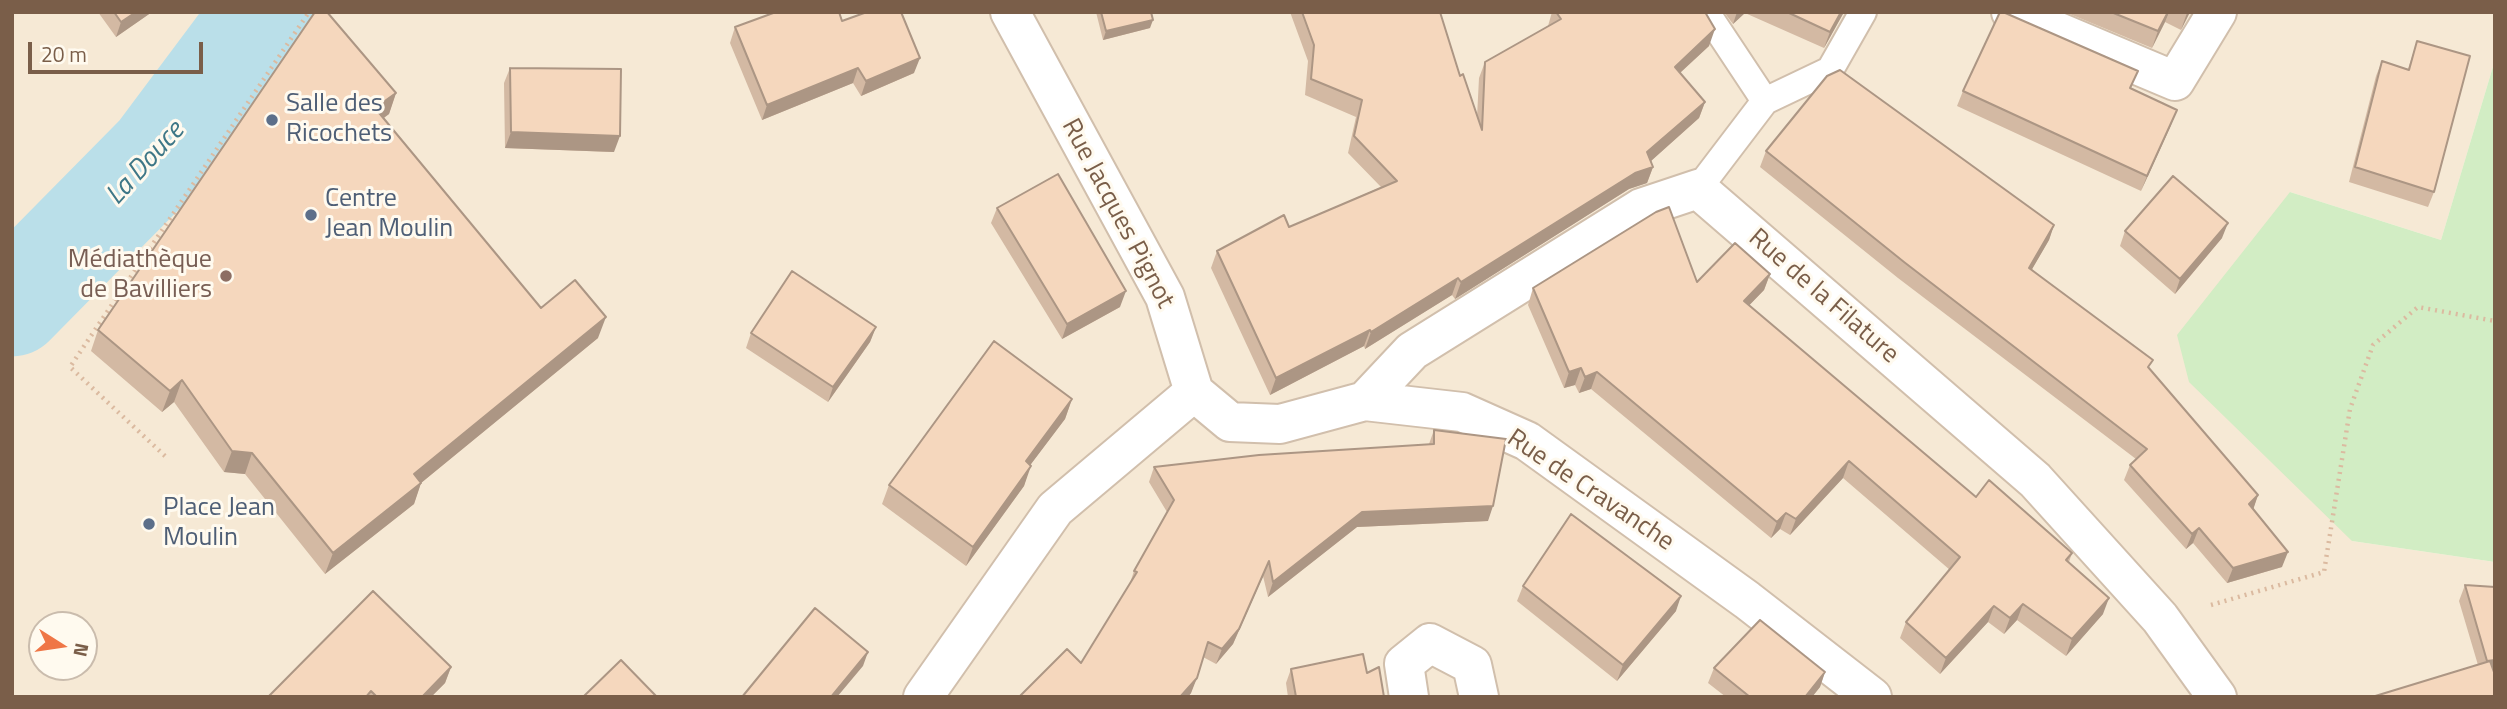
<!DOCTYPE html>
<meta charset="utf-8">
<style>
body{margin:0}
#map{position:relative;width:2507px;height:709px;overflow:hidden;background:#fef7e8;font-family:"Titillium Web",sans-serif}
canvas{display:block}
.frame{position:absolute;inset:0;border:14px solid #7a5e49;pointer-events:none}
.north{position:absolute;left:28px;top:611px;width:70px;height:70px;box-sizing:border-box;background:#fffaef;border:2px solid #cabcad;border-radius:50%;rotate:102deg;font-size:19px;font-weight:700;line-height:28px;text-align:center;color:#7a5e49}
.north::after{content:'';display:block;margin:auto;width:24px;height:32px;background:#ef7646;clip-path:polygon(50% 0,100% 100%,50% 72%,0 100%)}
.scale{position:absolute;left:28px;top:42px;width:175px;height:32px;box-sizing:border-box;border:4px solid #7a5e49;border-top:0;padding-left:9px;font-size:21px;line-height:24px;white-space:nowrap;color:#7a5e49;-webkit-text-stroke:5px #fffaef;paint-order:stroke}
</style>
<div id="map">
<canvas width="2507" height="709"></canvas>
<div class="frame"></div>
<div class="north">N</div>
<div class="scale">20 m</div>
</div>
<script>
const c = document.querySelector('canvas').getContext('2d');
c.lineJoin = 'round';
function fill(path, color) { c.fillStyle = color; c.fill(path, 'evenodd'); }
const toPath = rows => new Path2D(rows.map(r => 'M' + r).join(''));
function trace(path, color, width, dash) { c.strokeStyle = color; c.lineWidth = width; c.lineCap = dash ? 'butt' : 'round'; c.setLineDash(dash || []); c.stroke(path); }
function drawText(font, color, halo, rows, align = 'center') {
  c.font = font + ' "Titillium Web",sans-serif'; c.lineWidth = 6; c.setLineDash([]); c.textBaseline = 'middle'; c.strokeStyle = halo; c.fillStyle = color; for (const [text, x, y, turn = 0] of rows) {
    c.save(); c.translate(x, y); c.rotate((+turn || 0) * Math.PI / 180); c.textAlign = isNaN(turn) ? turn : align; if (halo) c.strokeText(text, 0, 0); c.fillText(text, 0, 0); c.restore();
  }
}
fill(toPath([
 [12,12,2495,12,2495,60,2441,240,2290,192,2352,541,2495,562,2495,697,12,697],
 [42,625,84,625,84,667,42,667]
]), '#f6e9d5');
fill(toPath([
 [2495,60,2495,562,2352,541,2189,382,2177,335,2290,192,2441,240]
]), '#d2edc4');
trace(toPath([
 [12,304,160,154,266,12]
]), '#badfe9', 105);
const lane = toPath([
 [1765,101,1830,70,1863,12],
 [1698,189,1765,101,1706,12]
]);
const street = toPath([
 [1010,12,1165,297,1194,392],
 [2011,12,2175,81,2217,12],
 [1194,392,1230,422,1280,424,1365,401,1462,412,1527,441,1747,600,1872,697],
 [1365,401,1412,351,1641,208,1698,189,2035,480,2160,618,2217,697],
 [923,697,1055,509,1194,392],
 [1409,697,1404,664,1430,643,1472,665,1479,697]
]);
trace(lane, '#d1bfac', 30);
trace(street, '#d1bfac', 42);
trace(toPath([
 [165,456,70,367,309,12],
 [2211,605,2324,572,2350,409,2373,345,2418,307,2495,321]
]), '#dbbaa0', 4.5, [2, 5]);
trace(lane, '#fff', 26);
trace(street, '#fff', 38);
fill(toPath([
 [98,12,152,12,116,37],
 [1096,12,1151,12,1150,28,1103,40],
 [1290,12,1440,12,1460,76,1477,117,1479,78,1485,62,1548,26,1552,12,1705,12,1709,46,1680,73,1705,102,1699,118,1651,161,1653,167,1647,183,1629,189,1455,299,1452,295,1365,349,1364,346,1270,395,1211,268,1217,251,1289,227,1381,187,1348,153,1356,117,1305,95,1308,61],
 [1724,12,1844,12,1824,48,1745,13,1733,24],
 [2065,12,2190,12,2181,30,2165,22,2152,48],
 [842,21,914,73,861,96,853,83,762,120,730,43,735,27],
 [2417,41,2434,192,2428,207,2349,182,2376,76,2382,61,2408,69],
 [510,68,614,152,505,148,504,83],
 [2131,88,2171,125,2141,191,1957,106,1963,91],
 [396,93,389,114,384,118,541,308,598,338,421,483,414,504,325,574,245,474,224,472,174,402,162,412,91,351,98,330],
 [1766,151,2054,225,2049,240,2032,269,2150,369,2258,495,2253,509,2282,567,2227,583,2193,543,2186,549,2124,480,2130,465,2136,459,1898,278,1760,167],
 [997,208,1120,307,1062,339,991,223],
 [2125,231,2222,238,2175,294,2120,246],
 [1770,274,1764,290,1749,305,1976,497,2072,553,2069,562,2103,614,2066,656,2017,620,2004,634,1988,622,1940,674,1900,638,1906,622,1950,570,1843,478,1790,535,1780,529,1771,538,1591,389,1579,393,1575,385,1564,388,1528,305,1533,288,1697,282],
 [876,327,870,342,828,402,746,348,751,333],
 [1072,399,1065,419,1030,465,1024,486,966,566,882,504,889,485],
 [1434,430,1488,521,1357,527,1268,597,1263,576,1233,644,1216,664,1203,657,1191,693,1188,697,1019,697,1081,663,1129,586,1134,571,1167,512,1149,482,1154,467,1429,444],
 [2465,585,2495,587,2495,697,2478,665,2459,601],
 [1523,586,1676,611,1617,681,1517,601],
 [451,667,445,683,431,697,268,697],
 [1714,668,1825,672,1820,687,1812,697,1726,697,1708,683],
 [1291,669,1367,673,1384,697,1288,697,1286,683]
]), '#d3b9a3');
fill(toPath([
 [136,12,152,12,116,37,121,22],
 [1737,12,1746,12,1733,24],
 [1841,12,1844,12,1824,48,1830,32],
 [2168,12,2169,12,2165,22,2152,48,2158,31],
 [2187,12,2190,12,2181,30,2187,13],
 [1153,20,1150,28,1103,40,1106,31],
 [1715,29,1709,46,1669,83,1675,67],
 [920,58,914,73,861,96,866,81],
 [858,68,853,83,762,120,767,105],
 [396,93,389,114,368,129,375,108],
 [1705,102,1699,118,1642,169,1647,152],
 [2177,110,2171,125,2141,191,2147,176],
 [511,132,620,136,614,152,505,148],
 [1653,167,1647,183,1629,189,1455,299,1461,282,1635,173],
 [2228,223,2222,238,2175,294,2180,279],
 [2054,225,2049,240,2024,283,2029,268],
 [1770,274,1764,290,1738,317,1744,301],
 [1458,278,1452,295,1365,349,1371,332],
 [1126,291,1120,307,1062,339,1067,324],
 [606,317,598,338,421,483,414,504,325,574,333,553,414,474],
 [876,327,870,342,828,402,833,387],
 [1370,330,1364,346,1270,395,1276,378],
 [1581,368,1575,385,1564,388,1569,372],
 [1597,372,1591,389,1579,393,1585,377],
 [182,380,174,402,162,412,170,391],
 [1072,399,1065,419,1019,480,1026,461],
 [232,451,252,453,245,474,224,472],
 [1849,461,1843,478,1790,535,1796,519],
 [1031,466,1024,486,966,566,973,547],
 [2258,495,2253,510,2249,504],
 [1493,506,1488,521,1357,527,1268,597,1273,582,1362,512],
 [1786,513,1780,529,1771,538,1777,522],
 [2199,528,2193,543,2186,549,2192,534],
 [2288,552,2282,567,2227,583,2233,568],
 [1269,561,1263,576,1233,644,1216,664,1222,649],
 [1681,596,1676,611,1617,681,1623,665],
 [2109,598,2103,614,2066,656,2072,639],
 [2023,604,2017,620,2004,634,2010,618],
 [1994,606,1988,622,1940,674,1946,658],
 [868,652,863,666,837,697,831,697],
 [2495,660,2495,675,2487,661],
 [451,667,445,683,431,697,422,697],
 [1825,672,1820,687,1812,697,1805,697],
 [1197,678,1191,693,1188,697,1180,697]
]), '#ac9684');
const building = toPath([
 [114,12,136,12,121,22,114,12],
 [315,12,327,12,396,93,375,108,541,308,575,280,606,317,414,474,421,483,333,553,252,453,232,451,182,380,170,391,98,330,315,12],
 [776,12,839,12,842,21,867,12,901,12,920,58,866,81,858,68,767,105,735,27,776,12],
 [1101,12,1151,12,1153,20,1106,31,1101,12],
 [1302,12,1440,12,1460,76,1463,74,1482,130,1485,62,1561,19,1556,12,1705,12,1715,29,1675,67,1705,102,1647,152,1653,167,1635,173,1461,282,1458,278,1371,332,1370,330,1276,378,1217,251,1284,215,1289,227,1397,181,1354,136,1362,100,1311,79,1314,45,1302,12],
 [1787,12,1841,12,1830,32,1787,12],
 [2000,12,2003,12,2138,71,2130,88,2177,110,2147,176,1963,91,2000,12],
 [2111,12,2168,12,2158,31,2111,12],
 [2417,41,2470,56,2434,192,2355,167,2382,61,2409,70,2417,41],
 [510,68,621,69,620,136,511,132,510,68],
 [1840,70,2054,225,2029,268,2153,360,2148,367,2258,495,2249,504,2288,552,2233,568,2199,528,2192,534,2130,465,2147,449,1904,262,1766,151,1827,76,1840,70],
 [1058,174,1126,291,1067,324,997,208,1058,174],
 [2173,176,2228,223,2180,279,2125,231,2173,176],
 [1669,207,1697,282,1735,243,1770,274,1744,301,1976,497,1989,480,2072,553,2066,560,2109,598,2072,639,2023,604,2010,618,1994,606,1946,658,1906,622,1960,557,1849,461,1796,519,1786,513,1777,522,1597,372,1585,377,1581,368,1569,372,1533,288,1656,212,1669,207],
 [792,271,876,327,833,387,751,333,792,271],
 [994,341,1072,399,1026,461,1031,466,973,547,889,485,994,341],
 [1434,430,1506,439,1493,506,1362,512,1273,582,1269,561,1239,629,1222,649,1208,642,1197,678,1180,697,1019,697,1067,649,1081,663,1137,572,1134,571,1174,500,1154,467,1259,455,1434,444,1434,430],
 [1571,514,1681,596,1623,665,1523,586,1571,514],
 [2465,585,2495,587,2495,660,2487,661,2465,585],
 [373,591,451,667,422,697,377,697,371,691,366,697,268,697,373,591],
 [815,608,868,652,831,697,742,697,815,608],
 [1760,620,1825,672,1805,697,1750,697,1714,668,1760,620],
 [1363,654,1367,673,1379,667,1384,697,1296,697,1291,669,1363,654],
 [621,660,657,697,583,697,621,660],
 [2490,661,2495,675,2495,697,2372,697,2490,661]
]);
fill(building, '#f5d7bd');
trace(building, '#ac9684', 2);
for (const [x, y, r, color] of [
 [272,120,7,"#5c6f8a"],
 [311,215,7,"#5c6f8a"],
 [226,276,7,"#8d6e63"],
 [149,524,7,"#5c6f8a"]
]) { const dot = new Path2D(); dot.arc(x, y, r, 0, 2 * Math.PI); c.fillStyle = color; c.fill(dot); trace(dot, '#fffaef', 2.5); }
drawText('26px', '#4e5e75', '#fffaef', [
 ["Salle des",286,105],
 ["Ricochets",286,135],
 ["Centre",325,200],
 ["Jean Moulin",325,230],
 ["Place Jean",163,509],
 ["Moulin",163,539]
], 'left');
drawText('26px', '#7a5e49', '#fffaef', [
 ["Rue Jacques Pignot",1117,214,62],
 ["Rue de la Filature",1823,297,41],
 ["Rue de Cravanche",1590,491,34]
]);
drawText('26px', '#785e54', '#fffaef', [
 ["Médiathèque",212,261],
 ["de Bavilliers",212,291]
], 'right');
drawText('italic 28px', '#3e7787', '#fffaef', [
 ["La Douce",146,164,-48]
]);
</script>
